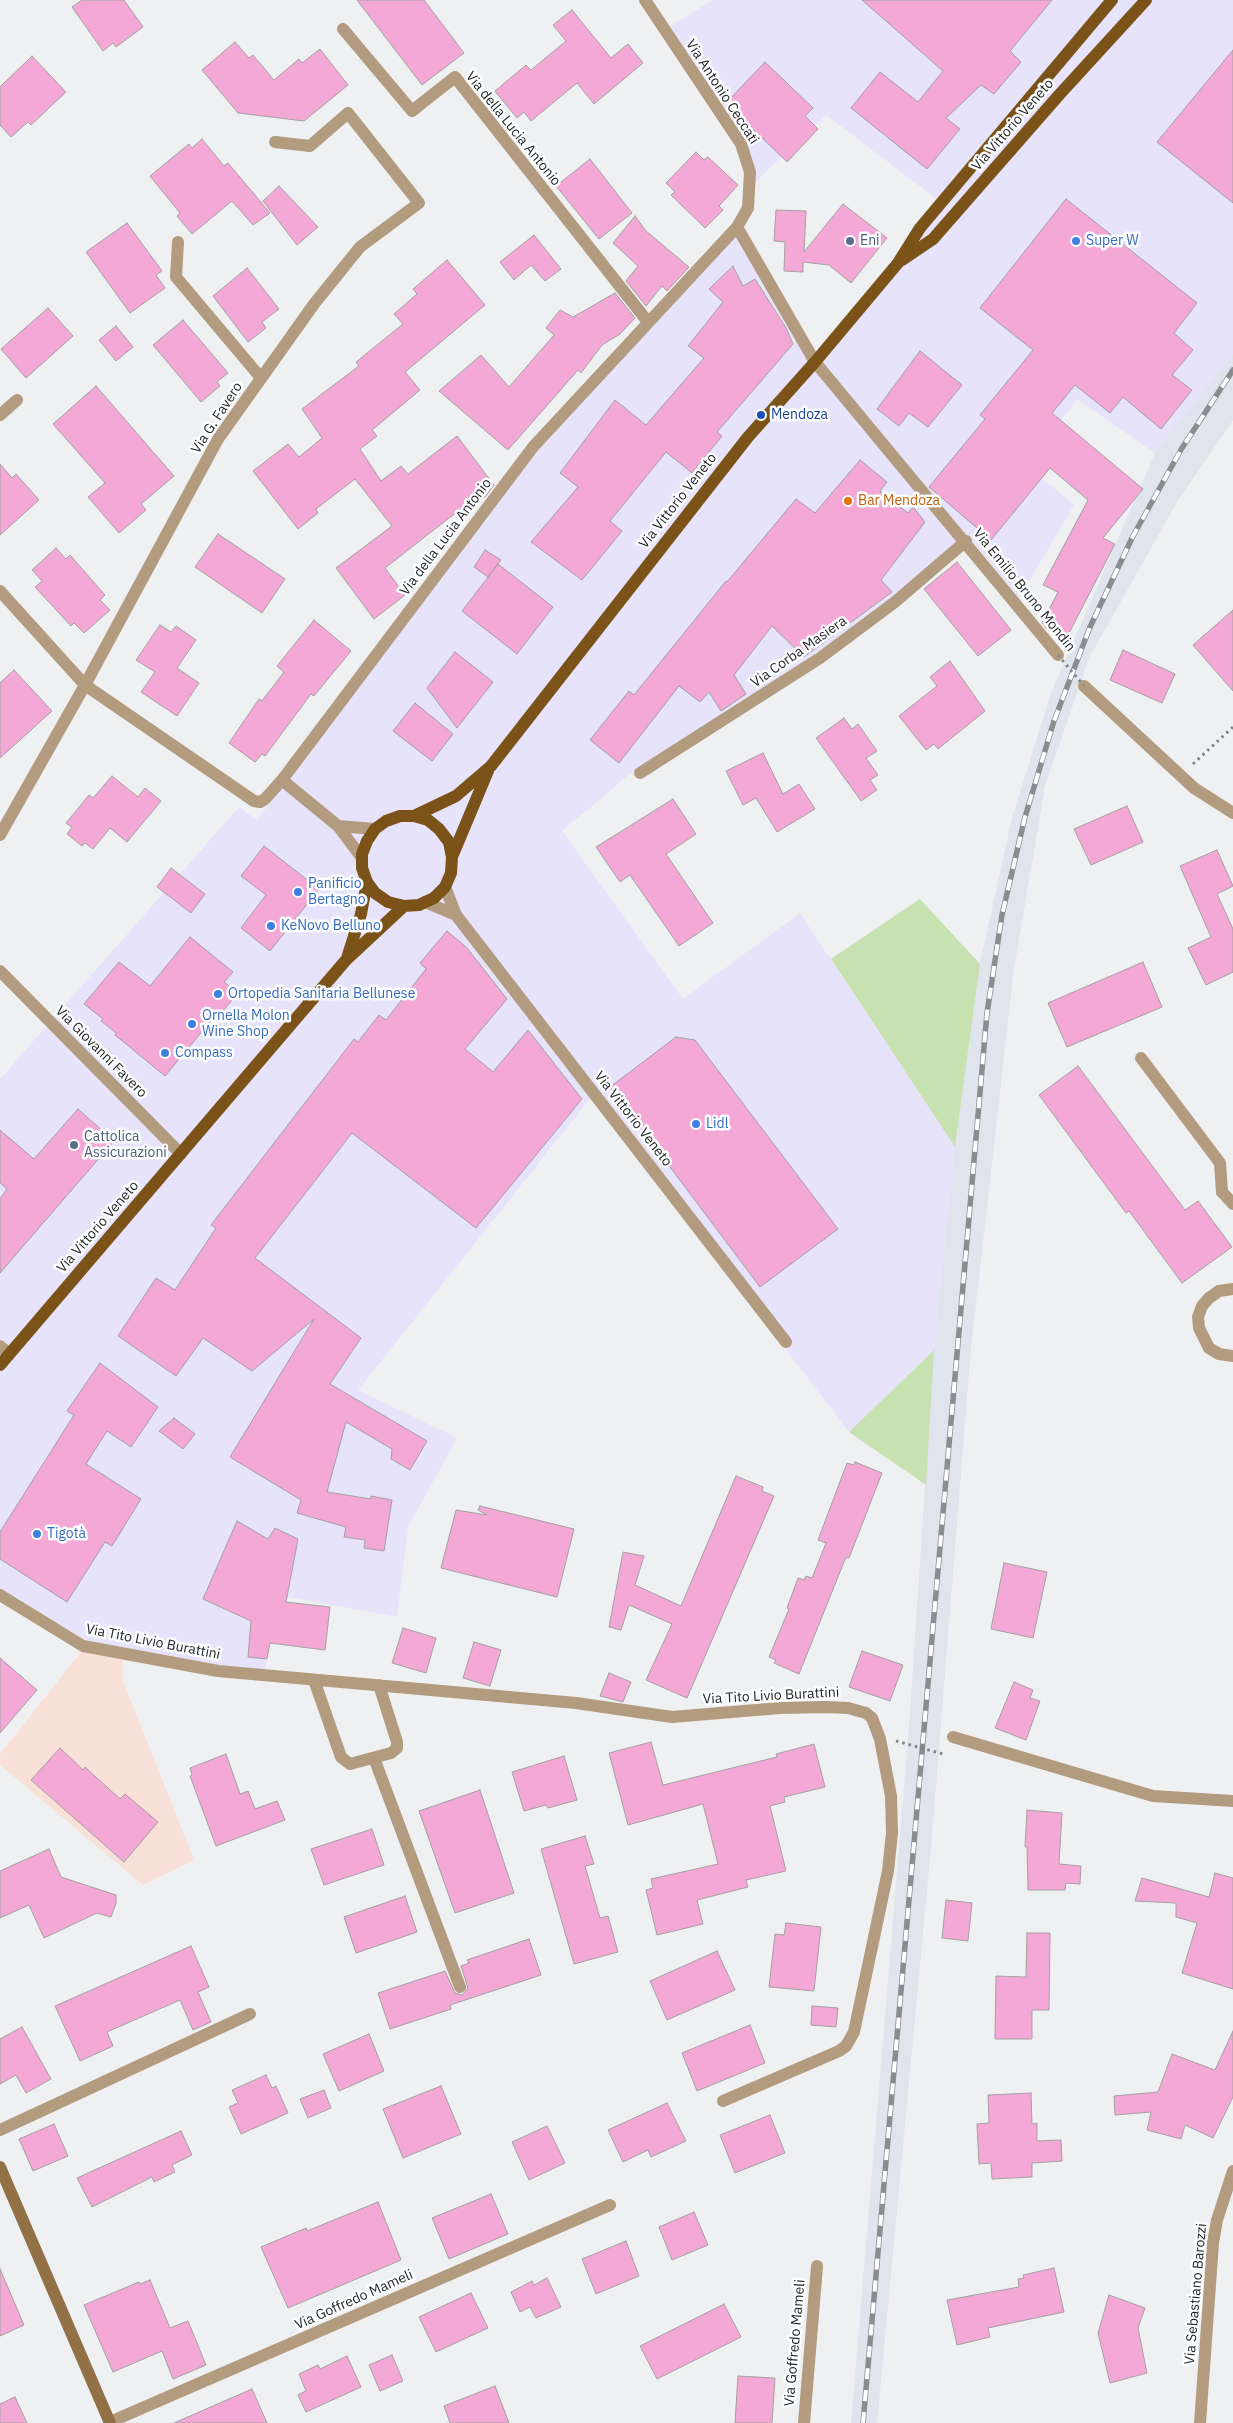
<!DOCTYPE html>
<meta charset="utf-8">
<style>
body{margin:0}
canvas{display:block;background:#eff0f2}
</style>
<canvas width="1233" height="2423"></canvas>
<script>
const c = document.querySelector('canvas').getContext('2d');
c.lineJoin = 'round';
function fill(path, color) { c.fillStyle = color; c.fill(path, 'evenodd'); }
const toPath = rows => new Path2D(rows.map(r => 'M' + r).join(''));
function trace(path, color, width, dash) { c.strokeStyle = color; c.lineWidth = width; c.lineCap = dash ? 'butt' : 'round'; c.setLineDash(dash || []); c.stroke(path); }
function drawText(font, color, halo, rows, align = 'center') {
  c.font = font + ' "IBM Plex Sans",sans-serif'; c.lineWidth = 5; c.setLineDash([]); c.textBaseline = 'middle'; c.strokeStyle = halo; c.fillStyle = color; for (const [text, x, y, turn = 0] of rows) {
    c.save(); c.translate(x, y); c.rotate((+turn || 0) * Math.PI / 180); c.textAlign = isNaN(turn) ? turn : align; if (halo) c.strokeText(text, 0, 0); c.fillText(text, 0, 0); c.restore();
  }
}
fill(toPath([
 [713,0,1233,0,1233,354,1155,453,1077,399,1027,466,1074,505,1019,598,967,535,863,621,737,706,630,774,562,831,683,999,800,913,955,1147,934,1350,849,1432,592,1096,358,1390,457,1438,408,1527,397,1617,278,1595,265,1670,208,1665,89,1642,0,1589,0,1079,239,807,257,820,538,448,736,220,816,352,946,206,826,115,747,190,738,147,664,30]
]), '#e6e3fa');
fill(toPath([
 [89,1642,124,1649,122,1678,194,1860,143,1885,0,1765,0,1754]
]), '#f9e0d9');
fill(toPath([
 [1233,354,1233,420,1177,502,1089,658,1045,786,1014,969,971,1348,931,1848,877,2423,851,2423,909,1728,934,1350,955,1147,980,964,1012,818,1051,693,1155,453]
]), '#dfe4ed');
fill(toPath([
 [920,899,980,964,955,1147,831,959],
 [934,1350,926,1485,849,1432]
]), '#c8e1b1');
const building = toPath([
 [82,0,124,0,143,27,116,47,113,43,103,51,72,7,82,0],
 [357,0,424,0,464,53,422,85,357,0],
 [862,0,1052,0,1010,51,1021,62,994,94,981,85,946,118,960,129,927,169,851,108,880,72,918,102,943,71,862,0],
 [572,10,611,58,628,44,643,63,594,104,577,83,531,121,524,112,517,118,495,91,526,65,531,70,566,41,553,25,572,10],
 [235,42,249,58,253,55,274,80,299,59,302,63,320,49,348,85,304,121,238,113,202,70,235,42],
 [1233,50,1233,203,1157,142,1233,50],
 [32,56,66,92,31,125,28,122,11,137,0,125,0,87,32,56],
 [765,62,813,108,805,116,818,129,787,162,726,103,765,62],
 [202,139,224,166,228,163,270,213,253,225,232,201,192,234,177,216,180,213,150,176,189,144,192,148,202,139],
 [696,152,704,160,708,157,738,185,719,206,723,210,705,228,671,195,675,192,666,183,696,152],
 [590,159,632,213,599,239,556,186,590,159],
 [279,186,318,227,297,245,263,201,279,186],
 [1066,199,1197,303,1174,333,1193,350,1172,375,1192,390,1161,429,1123,397,1110,413,1075,385,1052,413,1143,489,1103,538,1115,544,1066,639,1048,630,1042,623,1058,592,1043,585,1088,500,1050,468,991,540,929,487,985,419,980,415,1033,350,980,308,1066,199],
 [843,204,887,238,851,283,829,265,803,262,803,272,784,271,785,242,774,241,776,210,806,211,804,252,843,204],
 [635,216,646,231,689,267,667,291,662,286,646,306,626,281,638,266,613,243,635,216],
 [127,223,162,271,156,275,165,288,130,313,86,252,127,223],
 [534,235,561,269,545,281,531,265,514,280,500,262,534,235],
 [447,260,485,305,405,372,420,390,372,430,377,436,360,449,381,481,401,466,408,474,457,436,494,485,486,496,470,508,467,504,385,568,405,595,374,619,336,568,392,526,355,479,316,509,318,513,298,529,253,471,288,444,299,457,322,438,302,409,359,366,356,362,403,324,394,314,417,294,413,289,447,260],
 [733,266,743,286,755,279,786,328,793,344,717,432,722,436,692,473,666,452,610,521,622,531,582,580,531,542,578,487,560,473,615,400,646,425,704,358,688,346,723,302,709,289,733,266],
 [247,268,279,309,262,322,266,328,248,342,213,296,247,268],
 [615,293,635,318,620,334,602,345,581,373,578,370,508,450,439,391,481,355,509,387,554,335,546,328,560,310,573,317,615,293],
 [48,308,73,336,26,378,1,349,48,308],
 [183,320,228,373,217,382,220,386,201,402,153,345,183,320],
 [116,326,133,347,116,361,99,340,116,326],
 [920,351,962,385,928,427,909,413,899,426,877,409,920,351],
 [96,386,174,476,141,504,146,510,119,533,88,497,105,483,53,424,96,386],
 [860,460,887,482,880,491,908,513,913,507,925,522,881,580,892,592,804,657,772,626,734,675,746,694,721,711,709,692,700,702,679,686,619,763,590,740,629,691,634,695,726,581,727,582,796,499,815,513,860,460],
 [0,464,12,478,16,474,39,500,0,535,0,464],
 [218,534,285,579,262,613,195,567,218,534],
 [56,548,66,559,70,555,105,595,100,600,110,610,84,633,74,623,71,626,35,587,42,581,32,570,56,548],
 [485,550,501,560,488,577,474,567,485,550],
 [957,562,1011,630,978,656,924,589,957,562],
 [498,564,553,607,517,654,462,611,498,564],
 [1233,610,1233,691,1193,645,1233,610],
 [314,620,351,651,314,696,311,694,265,756,262,754,255,762,229,743,259,699,262,701,284,672,277,666,314,620],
 [160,625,171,632,176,626,196,640,177,668,199,683,177,716,141,692,155,672,136,660,160,625],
 [1123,650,1175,674,1162,703,1110,680,1123,650],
 [455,652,493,682,457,728,427,688,455,652],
 [950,661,985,711,938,749,934,744,926,750,899,716,937,686,930,677,950,661],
 [14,670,52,711,0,758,0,683,14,670],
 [415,703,453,734,432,761,393,731,415,703],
 [844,718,852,729,858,724,877,751,866,758,878,775,870,780,877,790,861,801,816,738,844,718],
 [763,753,783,794,799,784,815,809,777,832,756,798,743,805,726,771,763,753],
 [112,776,138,797,145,788,161,801,127,842,110,828,93,849,85,843,82,846,67,834,72,827,66,823,89,795,93,798,112,776],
 [673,799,696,834,666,854,713,923,679,946,630,875,620,882,596,847,673,799],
 [1127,806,1143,842,1091,865,1074,829,1127,806],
 [264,846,319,889,270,951,241,928,266,895,241,876,264,846],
 [1217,850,1233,886,1217,894,1233,929,1233,972,1206,985,1188,948,1211,937,1180,866,1217,850],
 [171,868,205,894,191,913,157,887,171,868],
 [447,931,467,948,507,999,465,1049,493,1072,528,1030,582,1099,476,1228,352,1133,255,1258,361,1338,330,1384,427,1441,410,1470,391,1459,392,1449,346,1422,327,1492,371,1499,371,1496,392,1500,384,1551,364,1548,365,1540,344,1537,346,1527,297,1513,301,1500,230,1457,314,1319,252,1371,203,1338,176,1376,118,1336,156,1278,175,1290,216,1228,211,1225,354,1039,358,1042,379,1015,386,1020,426,969,420,963,447,931],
 [190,937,233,972,224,982,238,993,222,1012,220,1010,165,1076,115,1035,116,1033,101,1021,103,1019,84,1004,119,962,150,986,190,937],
 [1143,962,1162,1007,1067,1047,1048,1003,1143,962],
 [676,1037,695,1040,838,1229,760,1287,610,1087,676,1037],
 [1078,1066,1185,1210,1198,1201,1232,1247,1182,1283,1129,1211,1126,1213,1039,1095,1078,1066],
 [78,1109,114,1141,0,1273,0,1199,7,1189,0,1183,0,1130,34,1159,78,1109],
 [100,1363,158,1407,131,1447,107,1431,86,1464,141,1499,112,1546,105,1542,67,1602,0,1559,0,1532,74,1415,67,1411,100,1363],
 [174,1418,195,1434,183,1449,159,1431,174,1418],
 [855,1462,882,1473,849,1558,846,1557,799,1674,774,1663,776,1660,769,1657,789,1609,787,1608,798,1578,804,1580,806,1576,812,1578,826,1543,818,1540,847,1463,854,1465,855,1462],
 [736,1476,763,1487,762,1491,774,1496,687,1698,646,1680,672,1624,629,1605,621,1630,609,1627,623,1552,644,1556,635,1585,681,1606,736,1476],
 [480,1506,574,1529,557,1597,441,1568,456,1510,487,1515,478,1510,480,1506],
 [237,1521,268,1539,275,1528,298,1539,286,1602,330,1607,325,1650,270,1643,267,1659,248,1657,251,1621,203,1599,237,1521],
 [1004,1563,1047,1572,1033,1638,991,1629,1004,1563],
 [403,1628,436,1638,426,1673,392,1663,403,1628],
 [474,1642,501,1650,490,1686,463,1678,474,1642],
 [862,1651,903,1665,890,1701,849,1687,862,1651],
 [0,1658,37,1690,0,1733,0,1658],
 [609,1673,631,1682,623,1702,600,1696,609,1673],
 [1014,1682,1033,1690,1030,1698,1040,1701,1026,1740,995,1728,1014,1682],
 [651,1742,663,1785,777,1757,776,1754,814,1744,825,1787,784,1797,785,1802,770,1806,786,1871,746,1880,748,1887,697,1900,703,1924,657,1935,646,1890,653,1888,651,1879,718,1864,703,1804,628,1825,609,1753,651,1742],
 [60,1748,83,1770,85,1767,120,1799,125,1794,158,1822,124,1862,31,1780,60,1748],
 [226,1754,240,1794,248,1791,255,1809,277,1801,285,1820,216,1846,190,1776,192,1775,190,1768,226,1754],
 [564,1756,577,1800,548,1808,546,1805,524,1811,512,1772,564,1756],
 [480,1790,514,1893,455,1913,419,1811,480,1790],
 [1027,1810,1062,1813,1059,1864,1081,1866,1080,1884,1066,1883,1065,1890,1028,1890,1027,1847,1025,1847,1027,1810],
 [372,1829,384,1865,324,1885,311,1849,372,1829],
 [585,1836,594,1864,585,1866,600,1918,608,1916,618,1952,574,1964,541,1849,585,1836],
 [49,1849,61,1877,116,1895,116,1903,111,1917,97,1913,44,1938,29,1905,0,1918,0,1871,49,1849],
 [1215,1873,1233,1878,1233,1989,1182,1973,1197,1923,1176,1917,1176,1903,1135,1901,1142,1878,1209,1897,1215,1873],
 [405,1896,417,1932,356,1953,344,1917,405,1896],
 [946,1900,972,1903,968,1941,942,1938,946,1900],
 [786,1923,821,1927,814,1991,769,1987,775,1934,784,1935,786,1923],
 [1027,1933,1050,1933,1049,2010,1032,2010,1032,2039,995,2039,996,1976,1026,1977,1027,1933],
 [529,1939,541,1975,450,2005,451,2009,390,2029,378,1993,445,1971,455,1993,462,1995,468,1988,461,1966,469,1963,467,1960,529,1939],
 [191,1946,209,1987,198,1992,211,2022,193,2030,180,2000,107,2032,113,2046,80,2061,55,2006,191,1946],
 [717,1951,735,1990,667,2020,650,1981,717,1951],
 [812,2006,838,2008,836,2027,811,2025,812,2006],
 [750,2025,765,2063,697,2091,682,2053,750,2025],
 [22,2027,51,2079,26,2093,16,2075,0,2084,0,2039,22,2027],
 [1233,2031,1233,2097,1213,2138,1185,2125,1181,2139,1147,2130,1151,2112,1115,2115,1114,2096,1158,2092,1172,2054,1215,2070,1233,2031],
 [369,2034,384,2071,339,2091,323,2054,369,2034],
 [266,2075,272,2088,276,2086,288,2113,241,2134,229,2107,238,2103,232,2090,266,2075],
 [441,2086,461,2134,403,2158,383,2109,441,2086],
 [324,2090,331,2108,308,2118,300,2099,324,2090],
 [1031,2093,1032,2124,1037,2123,1037,2141,1061,2140,1062,2161,1032,2163,1032,2177,992,2179,991,2163,979,2164,977,2124,989,2123,988,2095,1031,2093],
 [667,2103,686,2141,651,2157,648,2150,623,2162,608,2130,667,2103],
 [770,2115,785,2153,735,2173,720,2135,770,2115],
 [54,2124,68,2156,33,2171,19,2139,54,2124],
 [547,2126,565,2163,529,2180,512,2142,547,2126],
 [181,2131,192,2155,172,2165,175,2172,154,2182,152,2177,92,2207,77,2178,181,2131],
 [491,2194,508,2234,449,2259,432,2218,491,2194],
 [378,2202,401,2260,288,2308,261,2247,306,2228,307,2231,378,2202],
 [694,2212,708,2245,672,2260,659,2227,694,2212],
 [626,2241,639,2276,596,2294,582,2259,626,2241],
 [1054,2268,1064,2312,988,2328,990,2337,957,2345,947,2300,1019,2287,1018,2279,1024,2278,1023,2275,1054,2268],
 [0,2269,24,2325,0,2336,0,2269],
 [547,2278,561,2307,536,2318,530,2307,520,2312,511,2292,532,2281,534,2285,547,2278],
 [150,2280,170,2328,188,2321,206,2365,173,2379,162,2351,113,2372,84,2305,139,2282,140,2284,150,2280],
 [471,2293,488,2328,436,2352,419,2317,471,2293],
 [1109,2295,1145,2308,1138,2328,1147,2373,1110,2383,1098,2333,1109,2295],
 [724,2304,741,2337,657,2379,640,2346,724,2304],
 [392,2355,403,2381,380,2391,369,2365,392,2355],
 [347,2356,361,2387,306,2412,298,2395,306,2391,299,2374,318,2365,320,2369,347,2356],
 [738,2376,775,2378,772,2423,735,2423,738,2376],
 [495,2386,509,2423,450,2423,444,2406,495,2386],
 [252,2389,267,2423,174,2423,252,2389],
 [15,2397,27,2423,0,2423,0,2404,15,2397]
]);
fill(building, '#f3a8d6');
trace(building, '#a3a1a2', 1);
trace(toPath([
 [1193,764,1233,727]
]), '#838486', 3, [2.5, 4]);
trace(toPath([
 [1084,686,1194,788],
 [445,887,456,915],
 [425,902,456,915],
 [1141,1058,1220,1163,1222,1192]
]), '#b29b7f', 12);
trace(toPath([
 [343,29,412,111,455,77,648,322],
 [737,227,815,362,1058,655],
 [178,242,176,277,261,378],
 [0,415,17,400],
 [0,591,85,685,254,801,260,802,265,799,282,780,338,826,362,858],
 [640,773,820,658,895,602,966,541],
 [282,780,533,447,737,227,748,208,750,172,741,144,645,0],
 [1194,788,1233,813],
 [338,826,375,829],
 [0,835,85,685,218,439,314,304,360,247,419,203,348,113,310,146,275,142],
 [456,915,786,1342],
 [0,971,181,1154],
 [1222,1192,1233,1204],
 [1233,1289,1219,1291,1209,1298,1202,1306,1198,1317,1199,1328,1209,1348,1219,1354,1233,1356],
 [0,1346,9,1354],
 [0,1595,83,1646,218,1671,576,1703,672,1717,780,1708,826,1707,848,1708,866,1713,872,1718,880,1739,891,1796,892,1833,888,1871,854,2032,846,2046,839,2051,723,2101],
 [314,1680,341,1757,350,1764,391,1753,397,1748,397,1742,379,1685],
 [953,1737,1153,1796,1233,1801],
 [374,1758,460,1987],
 [0,2130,250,2014],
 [110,2422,610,2205],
 [804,2423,817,2266],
 [1200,2423,1213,2243,1217,2220,1233,2171]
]), '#b29b7f', 12);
trace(toPath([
 [0,2167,110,2423]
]), '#927147', 12);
trace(toPath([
 [902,260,933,239,1059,95,1146,0],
 [414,816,456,796,491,766,748,437,815,362,898,263,920,228,1112,0],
 [452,857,449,842,439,829,428,820,414,816,400,816,386,821,375,829,367,841,362,854,362,868,367,882,375,893,388,902,404,906,419,905,434,898,445,887,451,873,452,857,488,771],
 [347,958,361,914,367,882],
 [0,1365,346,960,404,906]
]), '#7b5319', 12);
const rail = toPath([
 [863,2423,987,1013,1002,915,1025,817,1054,721,1090,627,1133,536,1182,448,1233,370]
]);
trace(rail, '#8b8c8e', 5.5);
trace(rail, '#fdfeff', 4, [11]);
trace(toPath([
 [1058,655,1084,686],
 [896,1741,943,1754]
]), '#838486', 3, [2.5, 4]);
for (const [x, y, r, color] of [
 [850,241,5,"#5c6f8a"],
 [1076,241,5,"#3f7fe0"],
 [761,415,5,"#1a4fb4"],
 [848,501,5,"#e8710a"],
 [298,892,5,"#3f7fe0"],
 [271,926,5,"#3f7fe0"],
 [218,994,5,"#3f7fe0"],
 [192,1024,5,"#3f7fe0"],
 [165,1053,5,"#3f7fe0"],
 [696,1124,5,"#3f7fe0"],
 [74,1145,5,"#5c6f8a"],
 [37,1534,5,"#3f7fe0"]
]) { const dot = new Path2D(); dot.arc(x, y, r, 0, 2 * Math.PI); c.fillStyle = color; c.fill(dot); trace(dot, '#fdfeff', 2); }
drawText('14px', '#252627', '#fdfeff', [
 ["Via Antonio Ceccati",722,92,57],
 ["Via Vittorio Veneto",1013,125,-49],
 ["Via della Lucia Antonio",513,129,51],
 ["Via G. Favero",217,418,-57],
 ["Via Vittorio Veneto",678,501,-52],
 ["Via della Lucia Antonio",446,537,-53],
 ["Via Emilio Bruno Mondin",1024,590,51],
 ["Via Corba Masiera",799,652,-35],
 ["Via Giovanni Favero",101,1052,45],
 ["Via Vittorio Veneto",633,1119,52],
 ["Via Vittorio Veneto",98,1227,-49],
 ["Via Tito Livio Burattini",153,1642,11],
 ["Via Tito Livio Burattini",771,1696,-3],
 ["Via Sebastiano Barozzi",1196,2294,-85],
 ["Via Goffredo Mameli",354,2300,-24],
 ["Via Goffredo Mameli",795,2343,-85]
]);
drawText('14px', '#4e5e75', '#fdfeff', [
 ["Eni",860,241],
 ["Cattolica",84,1137],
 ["Assicurazioni",84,1153]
], 'left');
drawText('14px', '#366cbe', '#fdfeff', [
 ["Super W",1086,241],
 ["Panificio",308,884],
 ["Bertagno",308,900],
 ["KeNovo Belluno",281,926],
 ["Ortopedia Sanitaria Bellunese",228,994],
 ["Ornella Molon",202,1016],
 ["Wine Shop",202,1032],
 ["Compass",175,1053],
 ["Lidl",706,1124],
 ["Tigotà",47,1534]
], 'left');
drawText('14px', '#164399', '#fdfeff', [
 ["Mendoza",771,415]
], 'left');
drawText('14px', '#c56008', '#fdfeff', [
 ["Bar Mendoza",858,501]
], 'left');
</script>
